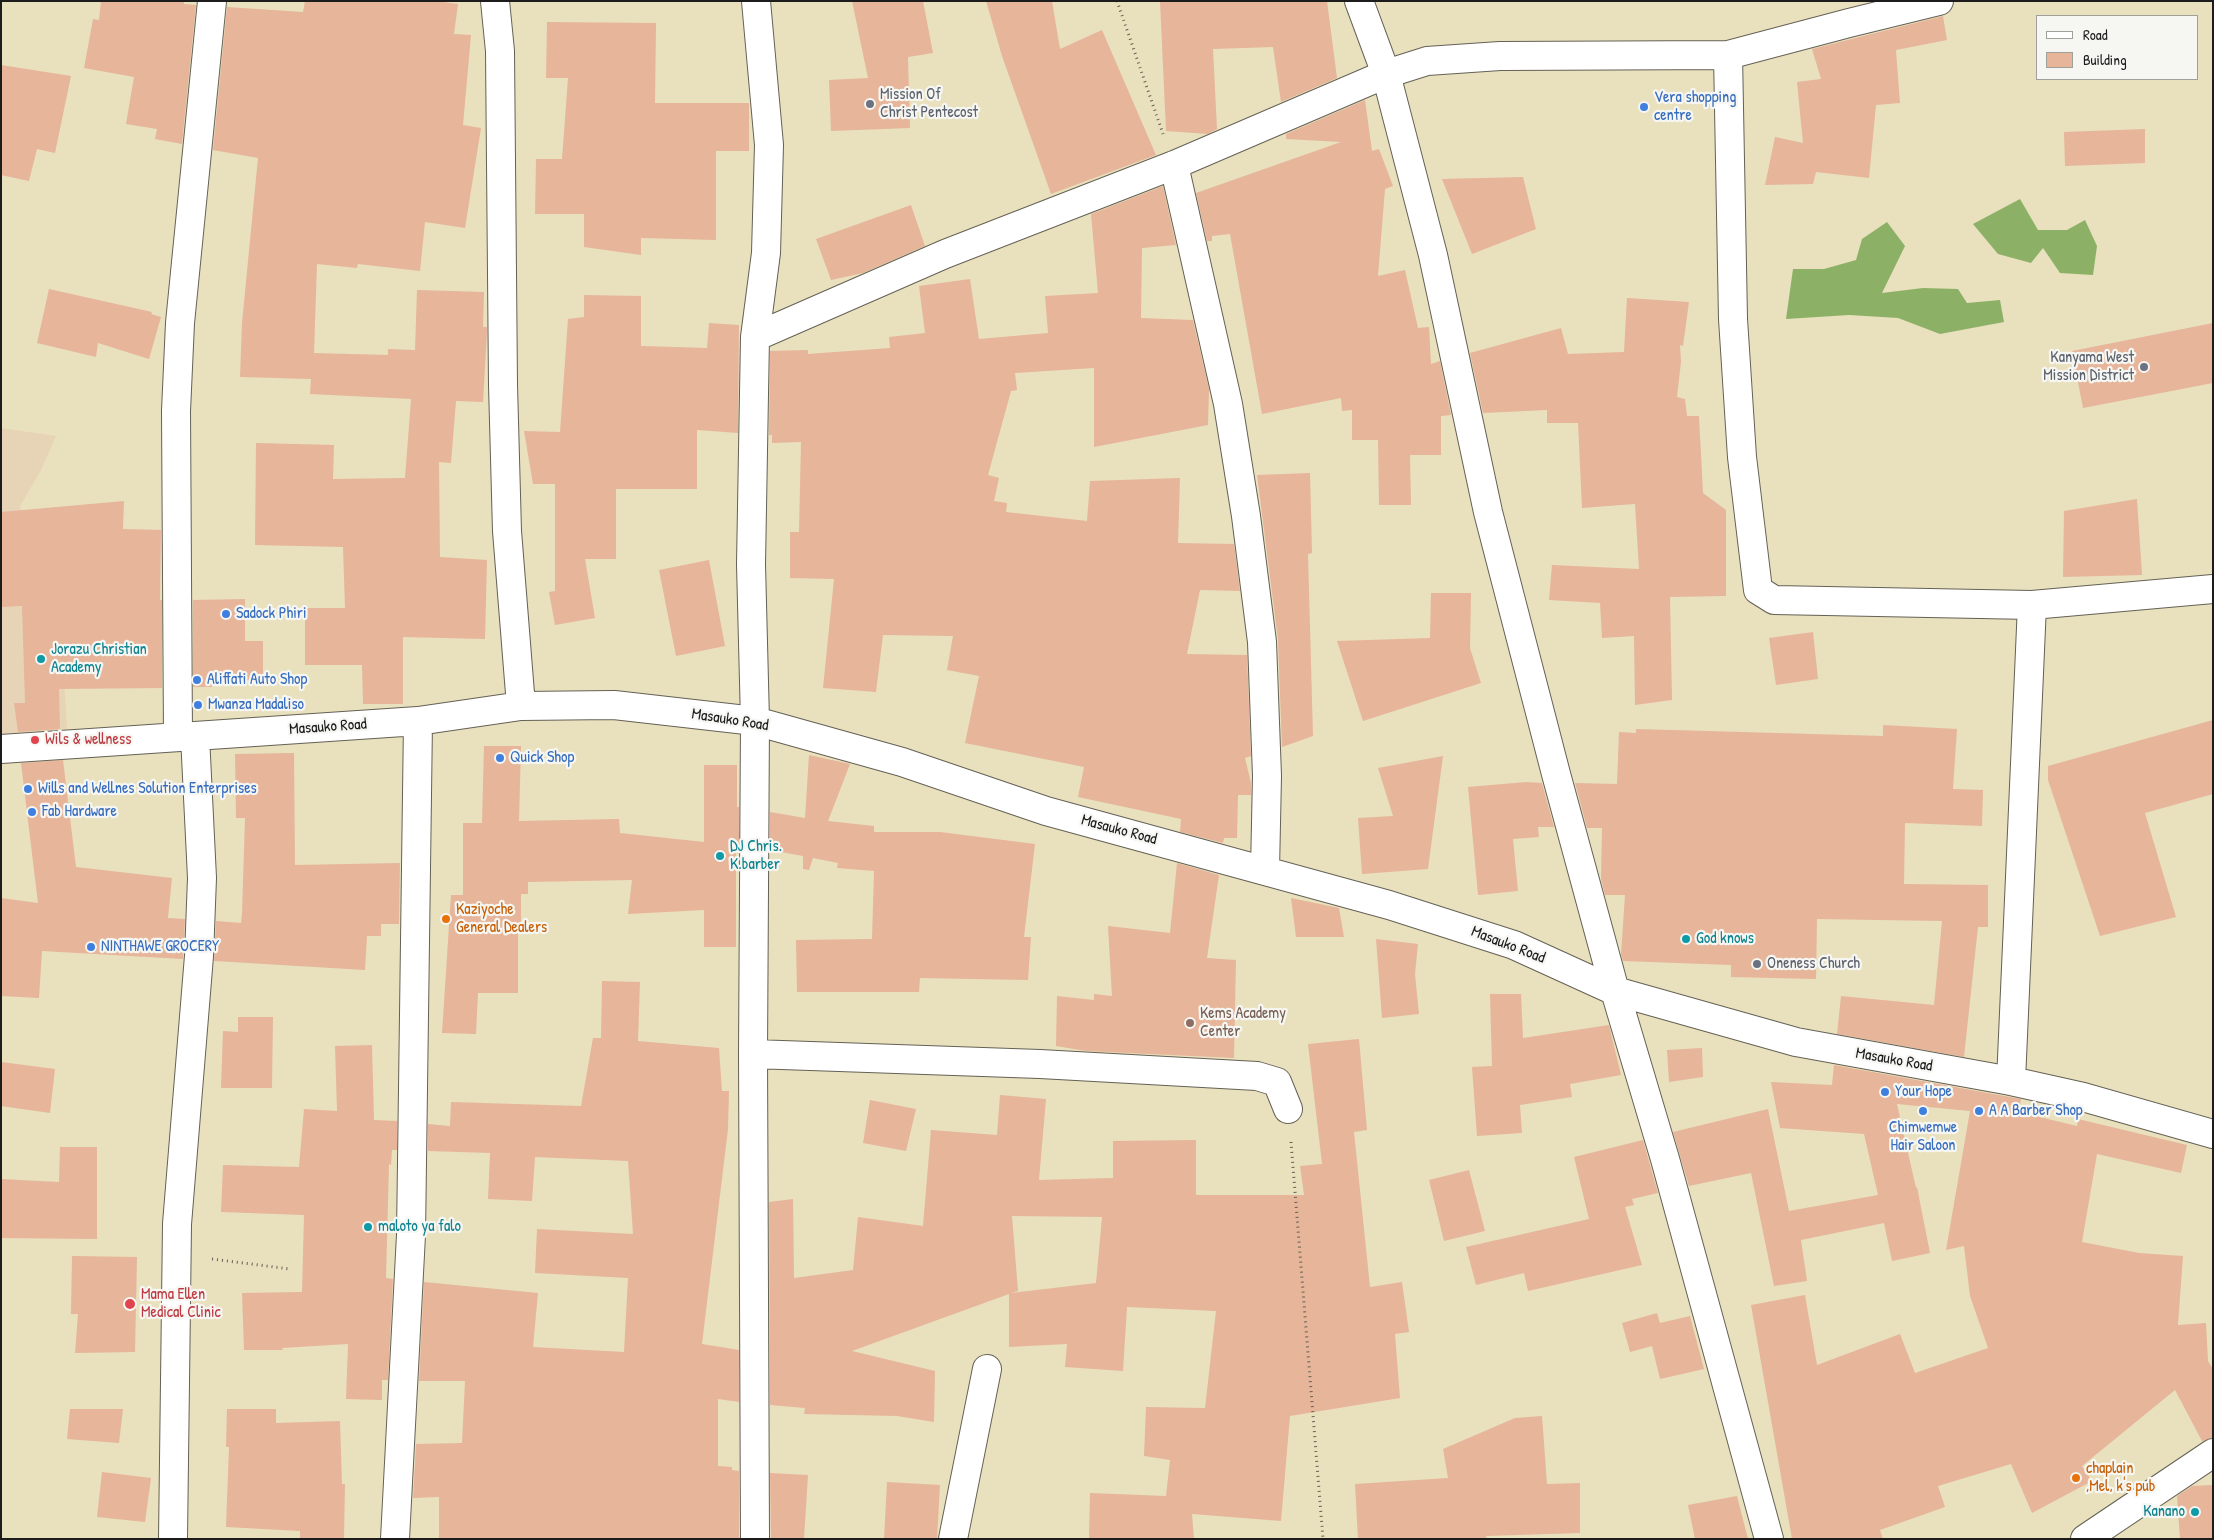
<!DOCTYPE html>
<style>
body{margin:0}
#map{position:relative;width:2214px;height:1540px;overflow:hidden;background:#e9e0be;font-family:"Patrick Hand",sans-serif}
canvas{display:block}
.frame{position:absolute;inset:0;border:2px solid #1c1c1c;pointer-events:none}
.legend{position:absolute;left:2036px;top:15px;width:162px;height:65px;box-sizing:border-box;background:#f6f6f2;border:1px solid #9f9f9c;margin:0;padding:6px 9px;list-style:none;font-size:15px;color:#1c1c1c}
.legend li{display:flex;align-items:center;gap:10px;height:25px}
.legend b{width:25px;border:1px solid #9f9f9c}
</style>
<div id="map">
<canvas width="2214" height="1540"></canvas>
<div class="frame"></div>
<ul class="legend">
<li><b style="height:6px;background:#fff"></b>Road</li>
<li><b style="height:14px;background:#e6b59a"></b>Building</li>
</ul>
</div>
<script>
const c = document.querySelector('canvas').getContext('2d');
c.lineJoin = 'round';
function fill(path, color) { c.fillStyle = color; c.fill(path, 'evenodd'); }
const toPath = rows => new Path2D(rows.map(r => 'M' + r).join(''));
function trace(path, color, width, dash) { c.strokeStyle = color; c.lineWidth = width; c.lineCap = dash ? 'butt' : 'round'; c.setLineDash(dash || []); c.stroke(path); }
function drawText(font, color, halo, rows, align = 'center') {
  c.font = font + ' "Patrick Hand",sans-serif'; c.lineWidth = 4.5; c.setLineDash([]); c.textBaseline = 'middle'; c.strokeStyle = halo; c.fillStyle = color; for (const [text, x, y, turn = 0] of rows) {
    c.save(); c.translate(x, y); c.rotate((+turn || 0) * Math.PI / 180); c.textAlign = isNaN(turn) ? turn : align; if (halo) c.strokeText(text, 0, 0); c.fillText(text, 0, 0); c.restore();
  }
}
fill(toPath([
 [1,428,56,436,40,472,20,506,51,611,60,613,67,729,1,734]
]), '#e7d4b7');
fill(toPath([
 [2020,199,2038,230,2067,230,2085,220,2097,246,2093,275,2060,273,2043,248,2031,263,1998,254,1973,224],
 [1887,222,1905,246,1882,293,1923,288,1958,289,1967,303,2000,300,2004,322,1940,334,1898,318,1849,315,1786,319,1793,269,1824,269,1856,260,1862,239]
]), '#8cb166');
fill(toPath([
 [101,1,184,1,184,4,196,5,182,144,155,139,157,129,126,124,134,77,84,68,93,19,99,20],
 [305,1,436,1,458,4,454,34,471,35,463,125,481,128,465,228,425,222,420,271,358,264,357,268,317,264,314,353,388,355,388,349,415,350,417,290,484,292,483,327,487,327,487,332,483,402,456,401,451,463,439,462,440,557,487,560,485,639,403,637,403,704,363,704,362,665,305,665,305,608,345,608,343,547,255,545,256,443,334,445,333,479,405,478,411,399,310,394,311,379,240,377,242,323,258,158,213,150,227,7,303,12],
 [852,1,923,1,933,53,908,57,910,128,831,131,829,80,868,78],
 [986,1,1052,1,1060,49,1102,30,1156,155,1051,194,1002,56],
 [1160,1,1327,1,1337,78,1281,102,1273,47,1213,49,1217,129,1208,134,1166,131],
 [1943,16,1947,40,1896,50,1900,103,1876,105,1869,178,1816,172,1813,184,1765,185,1775,137,1803,143,1797,82,1821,79,1812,49],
 [547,22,656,23,655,103,749,103,749,151,716,151,716,240,641,238,641,255,584,247,584,214,535,214,536,159,562,159,568,78,546,78],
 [1,65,71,76,55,153,37,149,29,181,1,175],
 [1365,100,1372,151,1379,149,1393,186,1385,189,1378,276,1405,270,1418,328,1429,327,1431,364,1440,361,1451,415,1441,416,1441,455,1410,455,1411,505,1379,505,1378,440,1352,440,1352,410,1342,411,1341,398,1262,414,1230,234,1212,236,1212,241,1207,241,1196,193,1341,142,1286,139,1286,134],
 [2145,129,2145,163,2065,166,2064,132],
 [1523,177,1536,229,1472,254,1442,179],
 [1163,186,1176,245,1142,248,1141,318,1193,320,1209,389,1208,425,1094,447,1094,368,1015,373,1017,390,1011,391,988,475,999,478,994,501,1007,503,1006,512,1087,521,1090,481,1180,478,1178,543,1234,544,1240,591,1200,590,1187,654,1247,655,1251,756,1245,758,1251,783,1251,795,1238,795,1237,838,1224,838,1223,843,1180,832,1181,819,1078,797,1084,767,965,743,979,676,947,670,953,636,883,635,876,692,823,688,834,579,790,578,790,532,799,532,801,442,772,443,772,435,769,435,770,351,808,350,808,354,890,348,889,337,925,333,919,286,970,279,979,339,1048,333,1045,296,1098,293,1091,214],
 [911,205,925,246,863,273,831,280,816,239],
 [49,289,152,312,151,314,161,317,149,359,98,343,96,357,37,343],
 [584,295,641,296,641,346,707,348,709,323,739,325,738,433,697,430,697,489,616,489,616,559,585,559,595,618,555,625,549,592,555,591,555,484,533,484,524,431,560,432,568,319,584,317],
 [1627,298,1689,302,1683,346,1680,345,1681,362,1677,397,1685,399,1687,416,1699,416,1703,493,1726,510,1726,596,1670,597,1672,700,1635,705,1634,636,1602,638,1600,603,1549,600,1552,565,1639,569,1635,504,1582,508,1578,423,1547,423,1547,410,1483,413,1470,353,1561,328,1568,354,1624,352],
 [2213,323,2213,383,2083,408,2072,351],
 [1310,473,1312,553,1308,554,1313,736,1282,747,1278,640,1257,475],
 [2137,499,2142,575,2063,577,2064,511],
 [124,501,123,529,161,530,160,600,162,600,162,688,59,689,60,729,18,732,14,703,25,703,22,606,1,607,1,512],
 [709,560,725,646,676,656,659,570],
 [1431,593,1471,593,1470,648,1481,683,1363,721,1337,641,1430,638],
 [245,599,245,641,263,641,263,680,212,681,212,687,193,687,193,600],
 [1813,632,1818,679,1776,685,1769,638],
 [2213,720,2213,794,2145,813,2176,917,2100,936,2048,780,2048,766],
 [1883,725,1957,729,1953,789,1983,790,1982,826,1905,823,1904,884,1988,885,1988,927,1978,927,1964,1057,1837,1034,1841,996,1934,1005,1942,921,1817,919,1816,979,1731,977,1731,965,1623,961,1621,954,1625,895,1605,895,1601,879,1602,828,1587,828,1575,783,1617,784,1619,732,1636,733,1636,729,1883,736],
 [484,746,521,746,519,821,619,819,620,833,704,842,704,765,737,765,737,807,739,807,739,843,736,843,736,947,704,947,704,910,628,914,632,880,528,882,528,894,521,894,521,924,518,924,518,993,478,993,476,1034,442,1033,451,895,463,895,463,823,482,823],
 [294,753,295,865,400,863,399,924,381,924,381,936,367,936,365,970,214,961,216,921,241,923,242,914,245,818,236,818,235,754],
 [809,755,850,764,828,821,874,826,874,832,940,832,1035,844,1024,937,1031,937,1028,980,920,978,919,992,797,992,796,940,872,939,874,871,837,868,838,863,813,858,809,870,803,869,803,856,770,850,770,812,805,818],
 [1443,756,1428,869,1362,874,1358,818,1393,816,1378,768],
 [63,760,76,867,172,878,168,918,185,919,183,959,42,951,39,998,1,996,1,898,38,903,21,763],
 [1526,782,1542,783,1554,827,1538,827,1539,837,1513,839,1518,891,1478,895,1468,787],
 [1177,863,1219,875,1207,958,1236,960,1234,1058,1086,1051,1056,1046,1057,996,1094,1000,1094,994,1112,996,1108,926,1170,933],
 [1291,898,1339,908,1344,937,1296,937],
 [1376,939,1418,944,1415,974,1419,1014,1382,1018],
 [602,981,640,982,638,1041,719,1048,722,1091,729,1091,728,1129,702,1344,739,1350,739,1402,718,1399,718,1466,732,1467,732,1470,739,1471,739,1539,439,1539,439,1497,413,1498,416,1444,462,1443,465,1381,419,1381,424,1282,538,1293,533,1347,624,1352,628,1278,535,1273,537,1229,633,1234,628,1161,535,1157,532,1201,488,1199,490,1153,428,1151,428,1124,450,1126,451,1102,581,1106,593,1038,601,1038],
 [1490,994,1521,994,1523,1038,1609,1025,1621,1075,1570,1084,1572,1097,1520,1105,1522,1133,1477,1136,1472,1067,1492,1066],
 [238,1017,273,1017,272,1088,221,1088,223,1031,238,1032],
 [1359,1039,1367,1130,1354,1132,1370,1287,1402,1282,1409,1332,1395,1334,1400,1398,1290,1416,1281,1521,1192,1514,1194,1539,1089,1539,1090,1493,1166,1496,1170,1460,1144,1456,1146,1407,1205,1408,1216,1311,1127,1307,1123,1371,1065,1367,1067,1344,1009,1347,1009,1294,852,1351,935,1371,934,1422,897,1416,804,1414,805,1408,770,1405,769,1202,793,1199,794,1278,853,1270,858,1217,923,1226,931,1130,997,1135,1000,1095,1046,1099,1039,1180,1113,1178,1113,1141,1196,1140,1196,1195,1304,1195,1300,1166,1322,1164,1308,1044],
 [1012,1216,1102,1217,1096,1283,1011,1293,1018,1291],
 [372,1045,374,1120,397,1121,397,1150,392,1150,391,1165,389,1164,386,1278,393,1279,388,1380,382,1380,382,1400,346,1399,348,1344,282,1348,283,1350,244,1350,242,1293,302,1292,304,1215,221,1212,223,1165,299,1167,304,1109,337,1111,335,1046],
 [1702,1048,1703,1077,1669,1082,1667,1050],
 [1,1062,55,1069,50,1113,1,1106],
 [1834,1065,2021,1099,2019,1112,2077,1126,2078,1119,2187,1145,2181,1173,2097,1154,2082,1242,2139,1253,2183,1256,2178,1325,2206,1323,2208,1361,2213,1369,2213,1438,2202,1441,2175,1390,2082,1466,2092,1481,2032,1513,2011,1464,1938,1486,1945,1507,1880,1530,1883,1539,1792,1539,1751,1305,1805,1295,1817,1365,1900,1334,1915,1373,1988,1348,1970,1296,1964,1246,1946,1250,1970,1111,1897,1104,1916,1188,1917,1187,1930,1253,1892,1261,1884,1223,1801,1240,1807,1281,1774,1286,1751,1173,1689,1186,1673,1132,1768,1109,1789,1211,1878,1195,1864,1134,1780,1128,1771,1082,1832,1085],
 [870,1100,916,1109,906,1151,863,1143],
 [1643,1140,1658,1193,1632,1199,1634,1205,1625,1207,1642,1265,1528,1291,1524,1273,1476,1285,1466,1247,1589,1219,1574,1157],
 [60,1147,97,1147,97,1239,1,1238,1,1179,59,1182],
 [1469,1170,1485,1231,1444,1241,1429,1180],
 [72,1256,137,1257,135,1352,75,1353,78,1314,71,1314],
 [1657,1313,1660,1323,1690,1316,1704,1369,1660,1379,1652,1346,1630,1352,1622,1323],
 [70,1409,123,1409,119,1443,67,1439],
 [227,1409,276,1409,276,1423,340,1421,342,1484,345,1484,344,1539,300,1539,300,1531,226,1527,229,1447,226,1447],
 [1542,1416,1547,1484,1580,1483,1580,1533,1486,1536,1487,1539,1358,1539,1355,1484,1448,1478,1443,1449,1515,1418],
 [102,1472,151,1478,145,1522,97,1517],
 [770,1473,808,1475,804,1539,771,1539],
 [887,1482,940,1485,937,1539,884,1539],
 [2213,1485,2213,1538,2180,1539,2177,1496,2192,1486],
 [1737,1496,1748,1539,1695,1539,1688,1505]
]), '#e6b59a');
const street = toPath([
 [495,1,500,51,503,385,507,531,521,706],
 [1359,1,1386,74,1433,255,1488,512,1556,774,1615,991,1665,1159,1769,1539],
 [1728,55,1733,319,1742,457,1758,590,1774,600,2032,605],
 [1174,165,1228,404,1246,516,1262,642,1267,776,1265,870],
 [755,337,945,254,1174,165,1386,74,1427,61,1500,56,1728,55,1849,23,1939,1],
 [178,737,176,411,180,323,212,1],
 [1,749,418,721,521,706,614,705,755,721,902,762,1046,811,1389,905,1514,945,1615,991,1796,1042,2011,1081,2083,1097,2213,1134],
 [753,1054,1040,1064,1257,1076,1277,1082,1288,1109],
 [2011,1081,2032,605,2213,589],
 [173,1539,177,1224,199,956,202,878,195,736],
 [395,1539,411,1235,418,721],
 [755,1539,753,1054,755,721,751,564,755,337,766,253,769,145,756,1],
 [953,1539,987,1369],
 [2085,1539,2213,1453]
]);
trace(street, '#646155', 30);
trace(toPath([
 [1117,1,1163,134],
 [1291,1142,1323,1539],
 [212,1259,290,1269]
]), '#646155', 3, [1, 4]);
trace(street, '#fff', 28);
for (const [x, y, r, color] of [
 [870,104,5,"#6b7280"],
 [1644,107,5,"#3f7fe0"],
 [2144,367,5,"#6b7280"],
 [226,614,5,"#3f7fe0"],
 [41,659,5,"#0f9aa8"],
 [197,680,5,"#3f7fe0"],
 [198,705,5,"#3f7fe0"],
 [35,740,5,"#e0444e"],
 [500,758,5,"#3f7fe0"],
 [28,789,5,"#3f7fe0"],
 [32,812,5,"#3f7fe0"],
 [720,856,5,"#0f9aa8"],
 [446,919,5,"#e8710a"],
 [1686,939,5,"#0f9aa8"],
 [91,947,5,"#3f7fe0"],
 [1757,964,5,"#6b7280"],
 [1190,1023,5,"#8d6e63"],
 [1885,1092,5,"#3f7fe0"],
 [1923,1111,5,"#3f7fe0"],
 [1979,1111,5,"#3f7fe0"],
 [368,1227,5,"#0f9aa8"],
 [130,1304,6,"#e0444e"],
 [2076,1478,5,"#e8710a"],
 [2195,1512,5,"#0f9aa8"]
]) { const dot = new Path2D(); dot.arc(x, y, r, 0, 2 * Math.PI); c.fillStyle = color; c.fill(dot); trace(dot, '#f6f6f2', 2); }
drawText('16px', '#5b616d', '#f6f6f2', [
 ["Mission Of",880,95],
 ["Christ Pentecost",880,113],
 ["Kanyama West",2134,358,"right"],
 ["Mission District",2134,376,"right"],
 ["Oneness Church",1767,964]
], 'left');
drawText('16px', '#366cbe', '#f6f6f2', [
 ["Vera shopping",1654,98],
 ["centre",1654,116],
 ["Sadock Phiri",236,614],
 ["Aliffati Auto Shop",207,680],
 ["Mwanza Madaliso",208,705],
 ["Quick Shop",510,758],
 ["Wills and Wellnes Solution Enterprises",38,789],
 ["Fab Hardware",42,812],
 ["NINTHAWE GROCERY",101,947],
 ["Your Hope",1895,1092],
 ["A A Barber Shop",1989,1111],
 ["Chimwemwe",1923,1128,"center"],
 ["Hair Saloon",1923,1146,"center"]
], 'left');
drawText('16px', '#0d838f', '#f6f6f2', [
 ["Jorazu Christian",51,650],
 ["Academy",51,668],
 ["DJ Chris.",730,847],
 ["K.barber",730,865],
 ["God knows",1696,939],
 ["maloto ya falo",378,1227],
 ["Kanano",2185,1512,"right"]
], 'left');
drawText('16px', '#1c1c1c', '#f6f6f2', [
 ["Masauko Road",730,720,9],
 ["Masauko Road",328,727,-4],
 ["Masauko Road",1119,830,15],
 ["Masauko Road",1508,945,21],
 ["Masauko Road",1894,1060,10]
]);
drawText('16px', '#be3a42', '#f6f6f2', [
 ["Wils & wellness",45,740],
 ["Mama Ellen",141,1295],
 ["Medical Clinic",141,1313]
], 'left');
drawText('16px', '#c56008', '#f6f6f2', [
 ["Kaziyoche",456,910],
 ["General Dealers",456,928],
 ["chaplain",2086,1469],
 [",Mel, k's pub",2086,1487]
], 'left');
drawText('16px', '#785e54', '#f6f6f2', [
 ["Kems Academy",1200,1014],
 ["Center",1200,1032]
], 'left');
</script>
